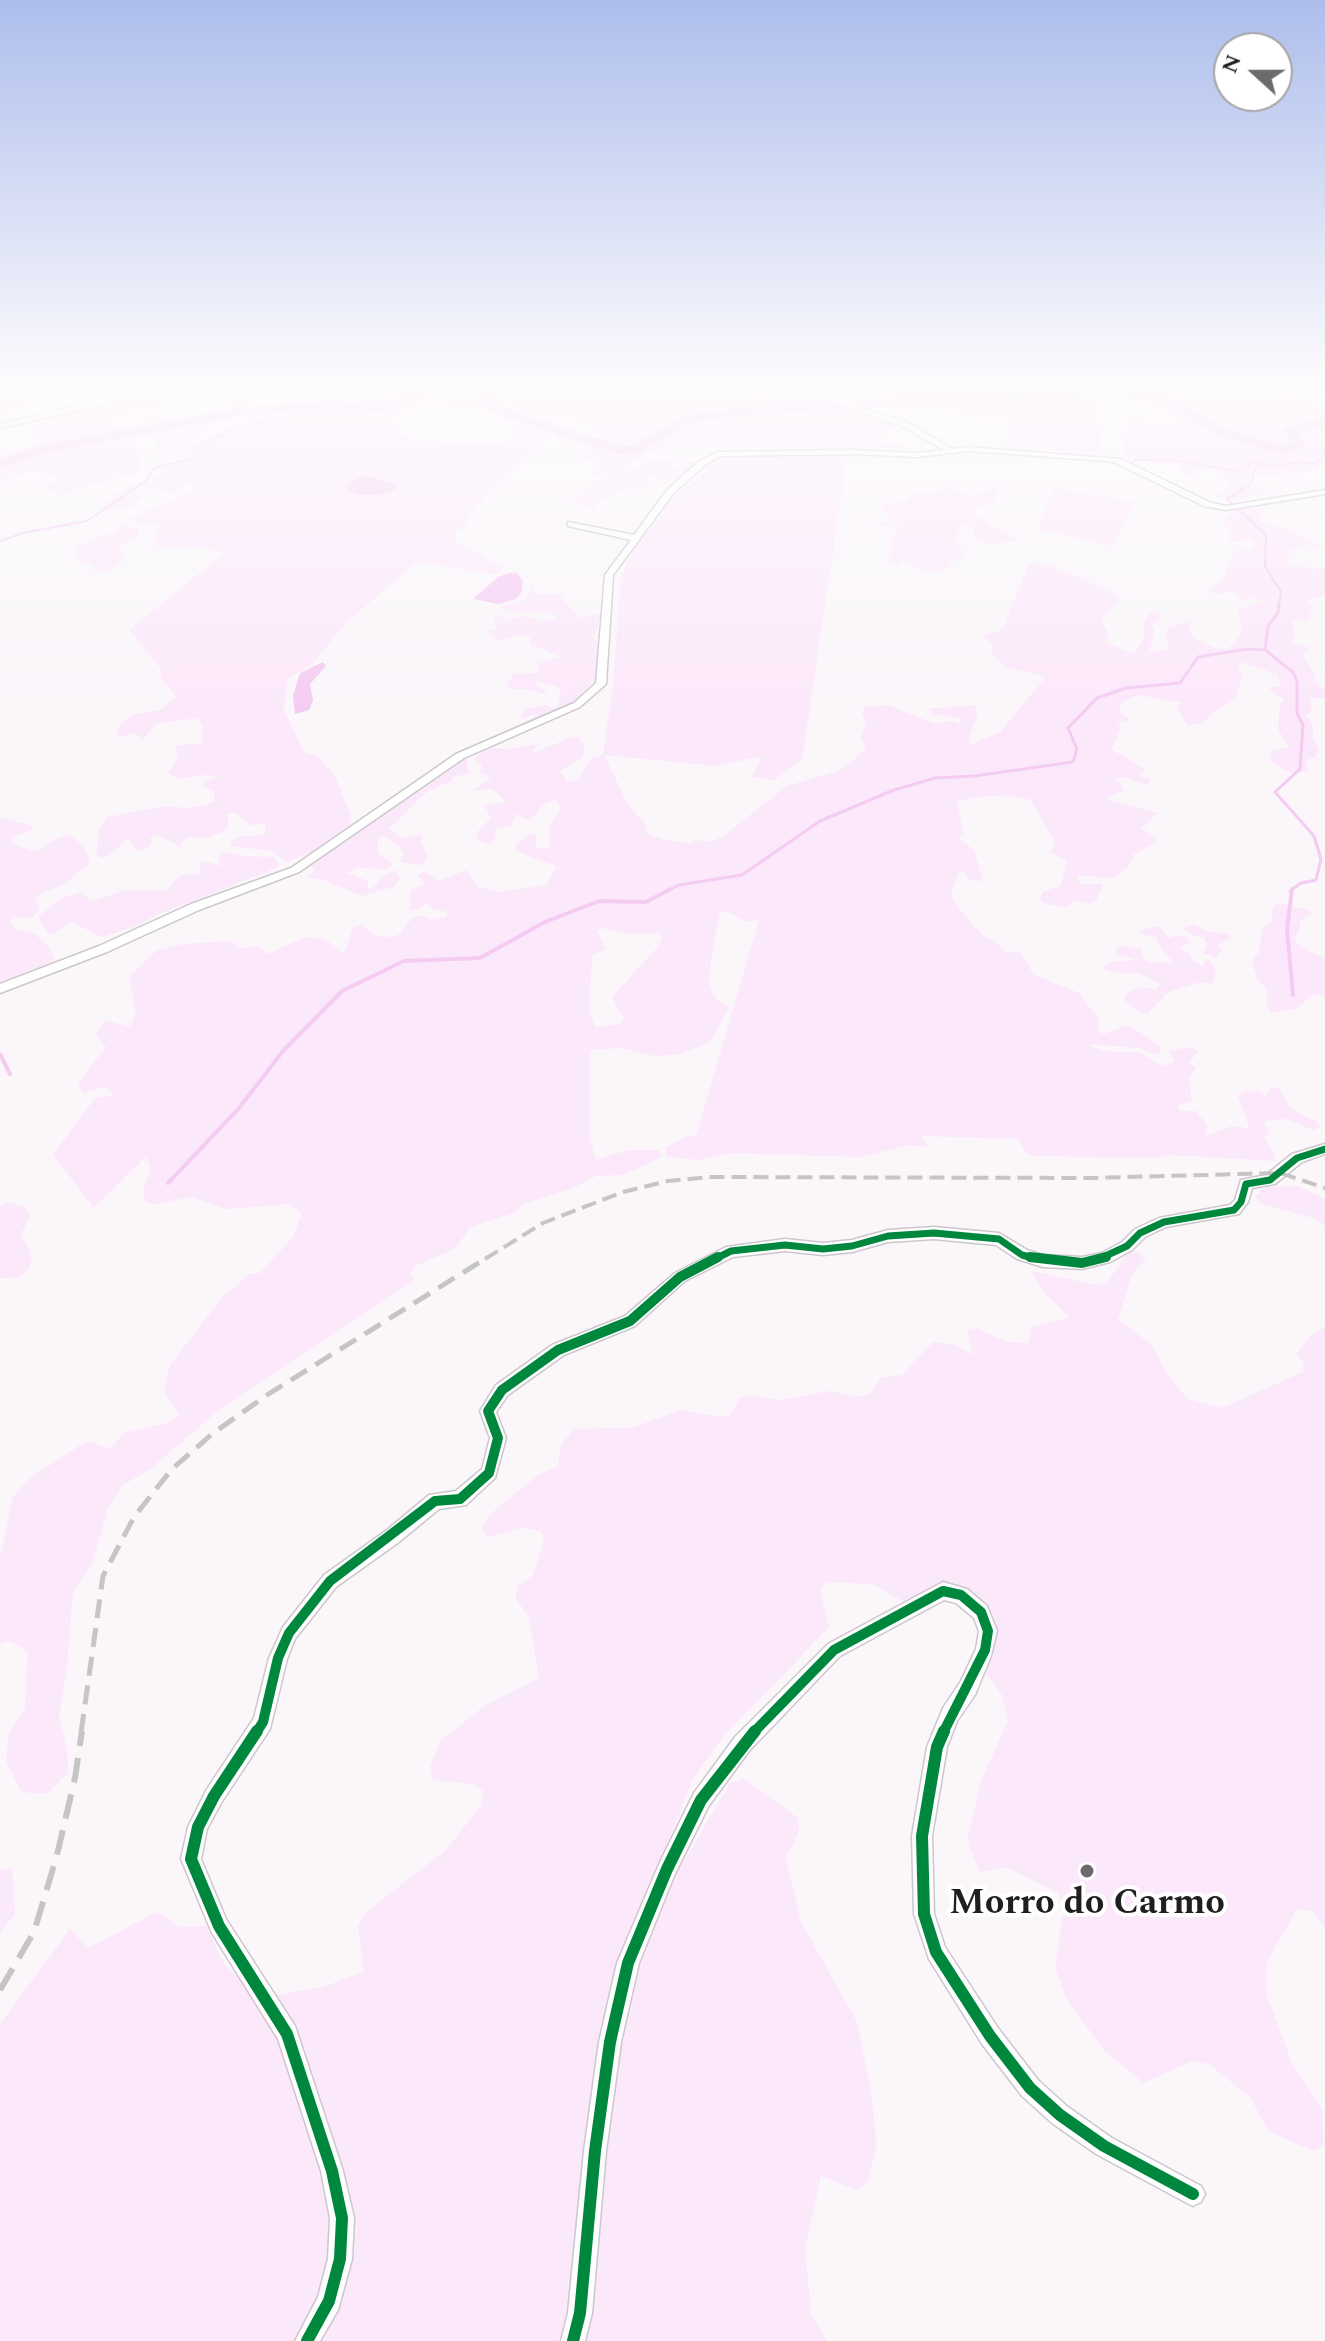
<!DOCTYPE html>
<style>
body{margin:0}
#map{position:relative;width:1325px;height:2341px;overflow:hidden;background:#faf6fa;font-family:Spectral,serif}
canvas{display:block}
.north{position:absolute;left:1213px;top:32px;width:80px;height:80px;box-sizing:border-box;background:#fff;border:2px solid #a6a5a6;border-radius:50%;rotate:291deg;font-size:22px;font-weight:700;line-height:32px;text-align:center;color:#211e21}
.north::after{content:'';display:block;margin:auto;width:28px;height:36px;background:#6d6a6d;clip-path:polygon(50% 0,100% 100%,50% 72%,0 100%)}
</style>
<div id="map">
<canvas width="1325" height="2341"></canvas>
<div class="north">N</div>
</div>
<script>
const c = document.querySelector('canvas').getContext('2d');
c.lineJoin = 'round';
function fill(path, color) { c.fillStyle = color; c.fill(path, 'evenodd'); }
const toPath = rows => new Path2D(rows.map(r => 'M' + r).join(''));
function trace(path, color, width, dash) { c.strokeStyle = color; c.lineWidth = width; c.lineCap = dash ? 'butt' : 'round'; c.setLineDash(dash || []); c.stroke(path); }
function drawText(font, color, halo, rows, align = 'center') {
  c.font = font + ' Spectral,serif'; c.lineWidth = 8; c.setLineDash([]); c.textBaseline = 'middle'; c.strokeStyle = halo; c.fillStyle = color; for (const [text, x, y, turn = 0] of rows) {
    c.save(); c.translate(x, y); c.rotate((+turn || 0) * Math.PI / 180); c.textAlign = isNaN(turn) ? turn : align; if (halo) c.strokeText(text, 0, 0); c.fillText(text, 0, 0); c.restore();
  }
}
fill(toPath([
 [0,382,186,382,84,402,79,394,48,394,0,420],
 [234,382,251,390,242,398,255,401,171,453,161,455,156,446,160,434,132,438,143,471,59,495,41,487,62,479,31,470,0,484,0,457,40,443,32,433,32,427,48,419,41,418,91,406,101,407,125,397,158,391,158,397,166,407,151,413,132,414,109,425,109,428,128,426,159,414,178,420,200,417,232,408,227,393],
 [415,382,758,382,753,384,771,394,816,394,833,402,791,408,774,404,755,410,724,413,778,413,841,405,856,415,893,423,880,443,925,449,686,446,669,449,644,455,624,467,639,467,652,460,674,459,671,467,686,467,688,462,698,462,676,482,647,476,644,480,652,488,634,488,610,495,597,501,596,511,570,500,586,492,593,483,607,476,590,473,598,461,576,457,589,454,586,448,560,441,552,433,504,477,467,515,465,527,455,533,456,541,503,568,497,574,417,562,348,621,311,665,287,679,284,710,304,752,318,756,335,776,351,816,349,826,312,852,287,862,271,851,231,846,231,841,238,837,264,835,266,829,265,824,250,825,236,813,227,814,229,826,222,832,205,838,188,837,181,842,180,847,157,834,150,838,152,843,146,849,138,852,128,838,111,854,102,858,96,855,100,828,108,817,166,806,185,808,205,805,215,801,214,792,202,786,205,781,220,777,204,775,180,779,168,773,178,757,175,746,202,743,202,725,197,718,156,724,142,740,135,732,121,737,117,733,121,724,132,715,160,710,177,697,160,677,161,669,129,630,225,552,195,547,155,546,157,524,136,524,130,518,193,491,197,484,184,486,170,495,157,489,142,489,141,481,163,474,162,466,182,463,183,455,207,436,238,421,269,420,274,416,243,416,250,412,358,405,356,401,384,396,379,391,382,389],
 [472,383,502,385,501,396,507,408,514,413,566,419,596,427,598,440,622,446,641,444,664,425,686,416,723,413,688,419,661,434,656,442,630,451,541,426,514,415,502,408,496,388,487,386,458,388,447,395,410,402,399,408,386,408],
 [422,405,500,413,518,432,513,438,497,444,464,446,398,435,400,433,394,423,410,408],
 [943,382,979,382,1009,388,1017,386,1019,382,1123,382,1143,387,1192,387,1217,394,1230,391,1231,385,1237,382,1262,382,1325,405,1325,465,1301,474,1287,472,1304,486,1272,474,1260,474,1253,482,1268,493,1233,501,1213,496,1227,489,1230,485,1224,478,1228,474,1200,469,1195,471,1192,477,1187,477,1177,465,1128,459,1125,456,1125,417,1171,422,1171,426,1177,421,1120,394,1102,394,1111,397,1109,401,1101,401,1101,453,1005,447,1009,423,946,413,958,410,920,409,898,413,888,411,885,407,885,401,914,387,934,386],
 [848,453,802,759,774,780,752,777,761,759,756,757,717,766,604,755,628,805,646,824,646,833,665,840,691,844,696,840,710,842,722,837,787,786,838,771,856,759,857,755,866,749,861,738,866,723,862,712,865,707,888,705,935,724,952,721,960,724,961,719,933,714,929,709,976,705,977,716,968,741,971,745,1000,732,1046,677,1003,666,992,653,993,644,981,637,1002,630,1028,567,1033,562,1056,567,1122,597,1101,620,1109,633,1105,642,1131,653,1136,651,1144,636,1143,624,1151,610,1161,614,1159,620,1152,624,1155,630,1149,653,1170,648,1165,635,1167,629,1189,620,1192,623,1188,628,1194,638,1215,648,1228,649,1242,633,1237,610,1262,601,1253,598,1245,601,1231,591,1217,595,1209,590,1223,579,1233,557,1231,551,1254,550,1254,543,1250,540,1226,543,1234,535,1224,525,1227,515,1238,510,1257,507,1264,510,1260,521,1286,529,1320,546,1319,550,1306,544,1291,550,1286,562,1293,566,1325,569,1325,596,1306,601,1314,606,1307,622,1291,619,1296,638,1292,643,1308,647,1309,650,1302,655,1316,677,1313,682,1325,689,1325,698,1309,698,1312,711,1305,715,1313,725,1313,739,1319,750,1316,757,1306,760,1308,770,1293,774,1270,761,1272,751,1289,747,1278,729,1280,705,1284,699,1270,690,1270,687,1282,686,1276,674,1242,662,1237,668,1242,677,1235,698,1216,710,1202,723,1187,726,1177,708,1182,703,1139,695,1122,702,1119,711,1130,720,1118,722,1121,728,1111,749,1146,770,1137,775,1149,779,1150,783,1145,785,1126,777,1115,779,1125,790,1108,797,1108,800,1158,813,1141,828,1156,838,1157,842,1134,854,1129,866,1112,878,1076,875,1082,884,1103,884,1096,901,1090,904,1075,900,1067,907,1045,904,1040,900,1043,892,1061,885,1067,861,1050,851,1054,847,1053,838,1030,800,1010,795,975,797,957,802,964,835,958,838,974,850,983,881,969,880,964,871,958,873,951,895,957,906,982,935,996,942,1004,951,1020,953,1034,975,1079,993,1099,1020,1097,1031,1104,1034,1124,1026,1133,1028,1159,1045,1161,1051,1155,1054,1139,1048,1089,1044,1102,1051,1141,1053,1161,1066,1175,1062,1168,1051,1190,1047,1199,1050,1189,1063,1196,1068,1189,1078,1192,1101,1177,1105,1180,1111,1196,1111,1208,1127,1204,1136,1232,1126,1250,1129,1238,1096,1243,1092,1261,1091,1266,1097,1271,1087,1280,1089,1290,1108,1315,1121,1320,1127,1313,1130,1287,1119,1263,1121,1269,1134,1264,1138,1271,1147,1275,1161,1172,1155,1156,1158,1035,1156,1026,1152,1018,1139,922,1136,928,1147,909,1145,860,1157,733,1153,698,1160,667,1157,665,1148,689,1135,696,1136,759,920,745,922,728,912,720,912,708,978,713,995,729,1008,710,1042,681,1054,655,1056,622,1048,590,1050,589,1137,596,1160,628,1150,659,1150,662,1157,623,1175,596,1176,571,1189,526,1203,512,1214,470,1227,456,1248,415,1266,411,1274,415,1280,216,1412,153,1467,122,1486,108,1509,91,1566,73,1591,67,1668,59,1717,67,1748,68,1773,47,1794,21,1792,6,1761,9,1733,25,1707,28,1651,9,1641,0,1644,0,1557,13,1497,30,1478,79,1446,91,1442,110,1449,124,1433,171,1422,179,1414,164,1391,170,1365,222,1298,249,1274,260,1273,293,1237,302,1213,289,1204,225,1209,192,1197,155,1204,146,1202,143,1191,151,1169,146,1157,94,1208,53,1155,95,1098,114,1095,105,1087,83,1093,78,1083,106,1047,96,1035,105,1020,130,1027,136,1013,129,976,156,951,183,944,231,941,238,948,257,947,268,954,306,937,325,939,344,954,353,927,361,925,376,936,392,937,400,934,412,918,420,915,432,920,446,917,447,912,433,909,427,902,418,909,410,910,411,890,425,884,418,875,424,872,439,881,466,870,479,887,501,892,547,885,557,866,532,858,516,849,516,844,531,833,537,836,536,849,550,847,550,825,562,807,555,800,543,805,530,821,516,814,511,826,497,828,494,841,489,844,476,840,478,831,491,818,485,806,506,802,492,789,472,791,491,778,480,773,482,765,474,759,488,748,509,749,542,743,533,749,533,753,573,737,579,738,584,745,583,757,560,771,567,782,579,779,591,758,603,755,613,685,621,576,632,552,679,493,722,455],
 [605,928,628,934,659,933,662,938,657,948,612,997,624,1019,620,1024,595,1027,589,1010,592,955,605,949,597,930],
 [986,483,1003,488,997,491,993,503,977,508,975,513,991,527,1009,533,1017,540,997,544,980,542,973,538,974,528,965,524,955,538,964,553,962,559,949,563,948,568,924,572,903,559,899,564,893,563,889,555,892,548,889,540,901,527,877,526,878,522,890,521,882,511,885,503,906,502,914,492,939,492,944,486,979,497,980,493,991,490],
 [132,486,137,487,139,490,135,492,142,493,143,498,127,509,105,511,102,504,115,497,116,492],
 [1054,488,1135,502,1112,546,1038,529],
 [121,525,139,529,138,538,120,545,121,553,126,557,116,567,95,572,92,564,75,560,79,552,76,548,102,535,113,534],
 [532,588,534,593,565,595,557,600,563,600,582,618,601,612,596,633,590,633,599,644,598,675,574,702,563,709,496,736,539,715,534,714,523,719,521,714,527,709,546,705,551,708,558,707,561,689,557,686,534,681,536,686,546,690,544,694,527,689,510,689,507,684,514,674,538,673,540,669,536,664,561,657,531,645,529,636,517,635,495,642,493,635,485,631,497,628,493,617,498,615,506,617,504,622,521,616,537,618,537,623,557,618,551,612,505,611,498,607,523,601],
 [468,758,467,768,471,773,453,777,451,781,428,791,389,828,402,838,423,835,421,841,427,857,423,865,400,862,404,853,397,844,382,836,378,838,377,852,393,865,384,869,357,868,346,873,368,881,368,888,372,889,382,877,395,870,401,878,393,887,362,896,324,880,307,878,315,870,311,865,459,760],
 [0,818,31,825,32,830,13,837,11,843,36,852,59,837,69,835,84,846,90,862,66,883,41,894,35,900,40,910,31,918,12,917,11,923,16,929,35,934,50,948,54,960,43,969,0,984],
 [224,852,240,856,275,857,279,867,154,916,139,925,102,937,72,922,50,935,38,917,61,898,80,892,92,901,125,890,166,891,181,875,200,874,201,860,221,866,218,856],
 [1277,903,1309,910,1311,915,1300,920,1299,932,1295,936,1296,942,1309,951,1325,958,1325,996,1315,994,1295,1009,1272,1013,1267,1007,1267,990,1257,979,1252,961,1259,952,1262,929,1272,922,1273,907],
 [1194,925,1208,931,1228,934,1231,939,1217,945,1222,950,1216,958,1204,953,1207,944,1205,939,1188,933,1184,928],
 [1158,926,1169,938,1178,935,1186,937,1189,942,1180,949,1191,954,1192,960,1202,966,1208,958,1216,969,1213,983,1197,983,1169,992,1147,1014,1132,1008,1124,1000,1125,994,1140,987,1157,990,1160,984,1139,973,1118,973,1102,968,1113,962,1137,960,1116,954,1116,948,1123,946,1142,949,1142,957,1148,962,1174,963,1159,946,1156,937,1139,934,1144,929],
 [1298,1186,1325,1199,1325,1226,1317,1219,1259,1203,1255,1196,1267,1187],
 [7,1202,23,1206,28,1211,30,1218,20,1235,28,1247,32,1262,28,1270,18,1277,7,1278,0,1278,0,1208],
 [1129,1251,1139,1252,1146,1259,1132,1274,1118,1320,1150,1343,1170,1379,1188,1399,1222,1408,1303,1372,1304,1363,1296,1355,1310,1336,1325,1327,1325,1927,1311,1911,1297,1909,1267,1962,1267,1996,1292,2063,1322,2109,1324,2144,1314,2151,1269,2132,1250,2097,1209,2064,1193,2061,1143,2083,1103,2049,1067,2000,1055,1968,1064,1908,1058,1893,1006,1867,980,1872,971,1851,968,1837,981,1781,1008,1721,1002,1695,986,1673,990,1633,951,1589,904,1602,872,1584,826,1582,820,1591,829,1627,722,1738,693,1779,664,1852,666,1866,677,1873,730,1783,743,1778,798,1818,799,1832,786,1857,800,1920,857,2022,871,2093,877,2146,867,2182,856,2190,821,2176,805,2248,811,2313,827,2341,0,2341,0,2024,70,1929,88,1948,157,1912,180,1927,207,1926,224,1964,260,1998,323,1987,364,1972,358,1926,367,1911,444,1852,481,1806,483,1791,472,1784,433,1780,430,1767,440,1741,487,1704,539,1678,529,1618,516,1598,517,1586,533,1576,544,1541,541,1531,522,1528,488,1537,482,1529,488,1516,538,1475,558,1467,561,1445,574,1429,632,1428,682,1410,719,1417,730,1415,740,1398,751,1396,783,1400,828,1391,860,1397,870,1394,881,1378,902,1375,933,1342,955,1345,973,1355,967,1330,977,1328,1007,1342,1028,1343,1032,1327,1070,1317,1042,1291,1032,1271,1096,1285,1106,1284],
 [12,1867,15,1914,0,1933,0,1870]
]), '#fce8fb');
fill(toPath([
 [365,475,395,484,396,489,378,495,359,495,347,490,346,484],
 [508,573,517,573,523,581,522,591,516,599,498,604,473,599,498,577],
 [323,662,326,666,310,684,313,700,309,710,295,714,293,696,300,673]
]), '#f4ccf2');
trace(toPath([
 [237,382,237,413],
 [736,382,761,398,789,409],
 [1232,382,1277,393,1325,411],
 [1317,423,1325,431],
 [1263,462,1255,469,1251,483,1227,499,1266,535,1265,566,1281,592,1279,605],
 [1124,464,1138,460,1173,460,1237,471,1253,462,1279,466,1299,462,1315,464,1325,452],
 [0,541,23,533,87,521,147,480,154,468,194,458,212,439,243,426,301,414,357,415,378,409]
]), '#f4ccf2', 2);
trace(toPath([
 [1279,603,1278,613,1268,626,1265,650,1293,672,1297,681,1297,713,1303,725,1300,769,1275,792,1314,836,1321,859,1316,880,1301,883,1290,891],
 [667,891,679,885,742,875,820,821,894,790,935,778,974,776,1073,762,1077,749,1068,728,1097,698,1126,688,1180,683,1198,657,1247,649,1265,650]
]), '#f4ccf2', 3);
trace(toPath([
 [1292,889,1287,929,1293,995],
 [0,1054,10,1074],
 [168,1183,239,1108,283,1051,342,991,404,961,480,958,545,922,599,901,646,902,671,889]
]), '#f4ccf2', 4);
fill(toPath([
 [471,382,497,389,499,392,492,401,515,412,621,446,632,446,680,418,720,410,1016,387,1057,390,1094,384,1128,386,1169,396,1227,430,1284,446,1293,443,1283,431,1285,428,1325,417,1325,425,1297,433,1305,443,1304,448,1284,454,1219,436,1161,402,1128,394,1094,392,1057,398,1016,395,720,418,688,424,640,453,620,454,507,418,481,405,479,402,485,394,469,389,448,390,378,413,336,408,246,415,42,453,0,468,0,460,39,446,246,407,336,400,377,405,443,384,471,382]
]), '#f4ccf2');
const street = toPath([
 [195,382,207,382,0,428,0,424,119,396,195,382],
 [282,382,305,383,396,382,393,384,305,387,282,382],
 [533,382,563,382,560,384,536,384,533,382],
 [778,382,787,382,840,400,889,393,914,382,922,382,893,396,848,403,909,423,952,449,968,447,1121,459,1209,502,1226,506,1325,490,1325,494,1226,510,1204,506,1116,463,1106,461,968,451,917,457,854,454,720,456,705,465,673,494,613,575,606,684,580,707,464,758,299,872,199,910,107,952,0,993,0,984,99,946,191,904,291,868,456,754,574,703,596,683,605,575,631,540,568,526,568,522,634,535,667,490,699,461,719,452,854,450,917,453,944,450,903,427,778,382],
 [1309,382,1325,382,1325,386,1310,383,1309,382],
 [1325,1144,1325,1154,1302,1162,1275,1184,1252,1188,1248,1202,1239,1214,1166,1227,1145,1237,1132,1250,1110,1262,1082,1269,1043,1267,1017,1259,996,1245,934,1239,888,1242,852,1252,823,1255,785,1251,733,1257,685,1281,635,1326,564,1355,508,1395,496,1412,506,1438,495,1478,466,1505,439,1509,399,1542,336,1587,295,1639,287,1659,270,1729,221,1803,207,1829,201,1859,226,1919,295,2026,343,2171,354,2218,352,2259,338,2310,320,2341,295,2341,318,2297,328,2259,330,2218,321,2171,278,2039,212,1933,181,1859,188,1827,207,1789,254,1718,269,1658,283,1627,324,1575,387,1530,429,1495,456,1491,482,1469,490,1438,480,1411,496,1385,552,1345,625,1316,675,1273,726,1247,785,1239,823,1243,852,1240,888,1230,934,1227,999,1233,1027,1250,1043,1255,1082,1257,1102,1253,1122,1242,1135,1229,1159,1218,1230,1205,1235,1200,1241,1180,1266,1175,1292,1154,1325,1144],
 [943,1582,967,1589,987,1606,997,1631,991,1656,975,1695,957,1721,947,1747,932,1836,934,1914,945,1947,998,2028,1038,2080,1068,2107,1112,2138,1201,2186,1205,2194,1201,2202,1193,2206,1185,2202,1096,2154,1052,2123,1022,2096,982,2044,929,1959,914,1914,912,1836,927,1747,943,1708,961,1681,976,1649,979,1631,974,1618,956,1603,944,1600,840,1656,749,1751,708,1807,674,1876,639,1963,621,2042,606,2151,592,2313,585,2341,561,2341,568,2313,584,2151,599,2042,617,1963,660,1862,694,1793,735,1737,828,1644,943,1582]
]);
trace(street, '#cbc8cb', 3);
fill(street, '#fefefe');
trace(toPath([
 [485,1259,543,1223,623,1192,668,1181,712,1177,1090,1178,1280,1173,1325,1188]
]), '#c6c5c6', 4, [15, 7]);
trace(toPath([
 [81,1733,103,1576,134,1517,171,1470,212,1434,267,1395,488,1257]
]), '#c6c5c6', 5, [19, 10]);
trace(toPath([
 [0,1990,34,1932,57,1855,75,1778,82,1731]
]), '#c6c5c6', 6, [25, 12]);
trace(toPath([
 [715,1259,731,1251,785,1245,823,1249,852,1246,888,1236,934,1233,999,1239,1022,1255,1037,1259],
 [1099,1259,1127,1246,1140,1233,1164,1222,1234,1210,1241,1202,1246,1184,1270,1180,1297,1158,1325,1149]
]), '#00873e', 7);
trace(toPath([
 [1030,1257,1082,1263,1106,1257],
 [256,1733,263,1722,278,1658,289,1633,330,1581,435,1501,460,1499,489,1473,498,1438,488,1411,502,1390,558,1350,630,1321,680,1277,718,1257],
 [753,1733,834,1650,943,1591,961,1595,981,1612,988,1631,985,1650,943,1733]
]), '#00873e', 10);
trace(toPath([
 [257,1731,214,1796,198,1827,191,1859,219,1926,287,2034,332,2171,342,2218,340,2259,329,2301,307,2341],
 [944,1731,937,1747,922,1836,924,1914,936,1952,990,2036,1030,2088,1060,2115,1104,2146,1193,2194],
 [573,2341,580,2313,595,2151,610,2042,628,1963,667,1869,701,1800,755,1731]
]), '#00873e', 12);
const sky = c.createLinearGradient(0, 0, 0, 709);
sky.addColorStop(0, '#adbeec');
sky.addColorStop(0.54, '#fdfbfd');
sky.addColorStop(1, '#fdfbfd00');
c.fillStyle = sky;
c.fillRect(0, 0, 1325, 709);
for (const [x, y, r, color] of [
 [1087,1871,8,"#6d6a6d"]
]) { const dot = new Path2D(); dot.arc(x, y, r, 0, 2 * Math.PI); c.fillStyle = color; c.fill(dot); trace(dot, '#fff', 3); }
drawText('bold 36px', '#211e21', '#fff', [
 ["Morro do Carmo",1087,1906]
]);
</script>
